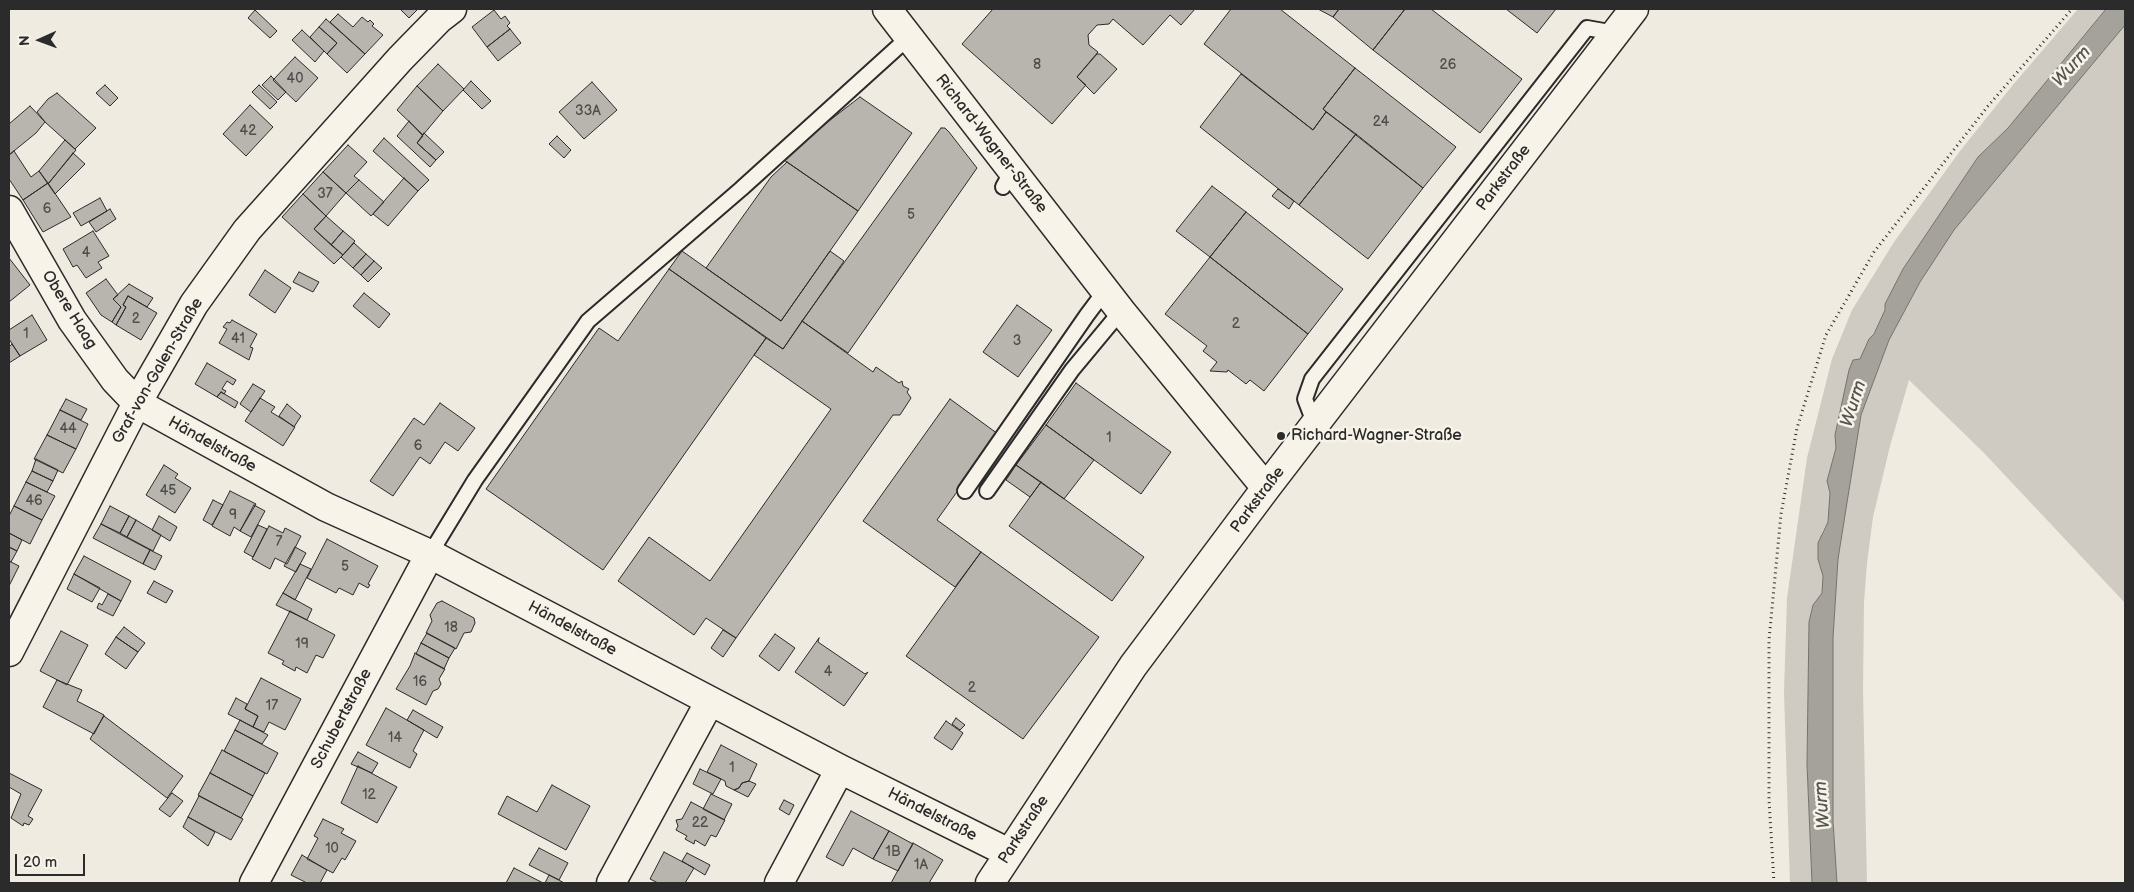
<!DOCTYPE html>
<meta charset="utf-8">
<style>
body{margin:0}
#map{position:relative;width:2134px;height:892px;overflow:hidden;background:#efebe0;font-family:"Balsamiq Sans",sans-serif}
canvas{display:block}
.frame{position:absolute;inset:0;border:10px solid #2b2b2b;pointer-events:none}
.north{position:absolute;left:15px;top:15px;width:50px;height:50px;-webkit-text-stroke:4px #f7f3e8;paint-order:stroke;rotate:268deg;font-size:14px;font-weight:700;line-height:20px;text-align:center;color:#2b2b2b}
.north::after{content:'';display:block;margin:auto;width:18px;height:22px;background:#2b2b2b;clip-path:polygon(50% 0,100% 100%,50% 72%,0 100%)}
.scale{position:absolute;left:15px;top:854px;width:70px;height:22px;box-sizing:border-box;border:2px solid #2b2b2b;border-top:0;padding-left:6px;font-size:15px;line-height:18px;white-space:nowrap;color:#2b2b2b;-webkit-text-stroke:4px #f7f3e8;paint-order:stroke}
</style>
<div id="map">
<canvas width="2134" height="892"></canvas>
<div class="frame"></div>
<div class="north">N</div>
<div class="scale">20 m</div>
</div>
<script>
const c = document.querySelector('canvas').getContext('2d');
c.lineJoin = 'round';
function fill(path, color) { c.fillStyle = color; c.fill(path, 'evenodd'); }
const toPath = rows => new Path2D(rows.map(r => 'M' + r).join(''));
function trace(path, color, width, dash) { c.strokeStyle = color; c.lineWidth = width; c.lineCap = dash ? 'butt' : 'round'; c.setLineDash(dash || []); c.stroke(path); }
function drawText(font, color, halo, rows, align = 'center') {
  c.font = font + ' "Balsamiq Sans",sans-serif'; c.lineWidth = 5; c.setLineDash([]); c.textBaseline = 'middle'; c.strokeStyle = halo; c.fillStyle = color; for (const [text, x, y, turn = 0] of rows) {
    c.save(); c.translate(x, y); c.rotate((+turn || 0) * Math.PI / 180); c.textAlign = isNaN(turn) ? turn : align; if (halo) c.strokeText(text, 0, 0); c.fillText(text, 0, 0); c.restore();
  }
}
fill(toPath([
 [2078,9,2106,9,2008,128,1978,157,1903,269,1885,304,1886,310,1874,334,1869,339,1860,359,1853,360,1849,370,1835,435,1836,448,1827,481,1830,493,1830,510,1828,522,1822,532,1818,559,1823,576,1822,593,1813,605,1809,622,1807,764,1812,883,1790,883,1784,692,1787,598,1807,458,1832,359,1852,310,1894,242,1960,151,2012,86],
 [2125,25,2125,603,1984,453,1909,380,1890,446,1873,517,1867,563,1864,603,1863,690,1867,883,1837,883,1833,821,1833,638,1838,559,1861,415,1889,340,1920,282,1954,230]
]), '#cfcbc2');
const water = toPath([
 [2106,9,2125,9,2125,25,1954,230,1920,282,1889,340,1861,415,1838,559,1833,638,1833,821,1837,883,1812,883,1807,764,1809,622,1813,605,1822,593,1823,576,1818,559,1818,543,1828,522,1830,493,1827,481,1836,448,1835,435,1849,370,1853,360,1860,359,1869,339,1874,334,1885,310,1885,304,1903,269,1978,157,2008,128,2106,9]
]);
fill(water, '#a4a29a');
trace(water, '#74726e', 1);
const building = toPath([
 [400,9,418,9,409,18,400,9],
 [993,9,1195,9,1181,25,1170,15,1143,45,1113,19,1109,24,1097,25,1088,35,1089,45,1098,52,1077,77,1086,85,1052,124,962,44,993,9],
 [1231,9,1280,9,1355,68,1323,109,1326,112,1313,130,1204,44,1231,9],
 [1318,9,1339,9,1333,17,1318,9],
 [1339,9,1405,9,1373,50,1333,17,1339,9],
 [1405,9,1431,9,1522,79,1480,133,1373,50,1405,9],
 [1506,9,1556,9,1537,33,1506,9],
 [255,10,277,31,270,38,248,18,255,10],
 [494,10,501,19,505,16,510,23,507,26,510,29,487,47,472,27,494,10],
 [338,14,353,27,362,17,368,22,370,20,374,24,372,26,383,35,365,54,330,22,338,14],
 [326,19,365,54,347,73,327,54,337,43,319,27,326,19],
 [319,27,337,43,327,54,310,37,319,27],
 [510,29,521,43,498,61,487,47,510,29],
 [302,30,324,51,315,62,292,40,302,30],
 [1097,54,1100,54,1117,69,1094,94,1077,77,1097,54],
 [295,57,318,78,296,102,273,80,295,57],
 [438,64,464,89,443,111,417,86,438,64],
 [1355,68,1456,147,1423,188,1323,109,1355,68],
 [1241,74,1313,130,1326,112,1356,134,1299,205,1200,127,1241,74],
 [271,76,286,92,278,100,262,85,271,76],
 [471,81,491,101,482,109,463,90,471,81],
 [592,82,617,110,584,139,559,112,592,82],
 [105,85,118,98,110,106,96,93,105,85],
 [259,85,277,102,270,109,252,92,259,85],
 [417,86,443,111,423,135,397,110,417,86],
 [57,93,96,128,75,149,45,122,37,112,48,99,57,93],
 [860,97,912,133,858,211,781,158,860,97],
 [250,105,273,127,246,156,223,134,250,105],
 [30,106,45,122,36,133,9,155,9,124,30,106],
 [409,121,423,136,417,143,436,160,430,167,397,136,409,121],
 [941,128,945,128,949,132,977,168,848,353,802,321,941,128],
 [424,133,444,152,436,160,417,143,424,133],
 [1356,134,1423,188,1368,259,1299,205,1356,134],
 [557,136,571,150,564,158,549,144,557,136],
 [384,138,429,180,418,191,373,151,384,138],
 [65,140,76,150,48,184,39,171,65,140],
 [348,145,367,162,354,176,359,180,346,193,323,172,348,145],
 [14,151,31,177,39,171,48,183,23,200,9,179,9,155,14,151],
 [73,153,85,164,55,194,48,184,73,153],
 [787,162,858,211,781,321,706,268,771,177,787,162],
 [323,172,346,193,326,216,303,194,323,172],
 [404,178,418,191,388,226,373,214,404,178],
 [359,180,384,202,371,216,346,193,359,180],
 [48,183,71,217,43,232,23,200,48,183],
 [1212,186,1246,212,1210,257,1176,231,1212,186],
 [1278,189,1294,201,1289,209,1272,196,1278,189],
 [303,194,326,216,314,229,343,255,334,264,282,217,303,194],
 [100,198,107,211,81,226,73,213,100,198],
 [110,209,116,219,96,232,89,222,110,209],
 [1246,212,1343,289,1308,334,1210,257,1246,212],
 [326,216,343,231,331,245,314,229,326,216],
 [93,231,109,256,98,262,102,268,86,278,77,265,73,267,63,249,93,231],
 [343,231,355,241,343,255,331,245,343,231],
 [354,243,366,254,353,268,341,257,354,243],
 [682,251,781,321,830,251,844,261,783,349,669,269,682,251],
 [366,254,374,261,361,275,353,268,366,254],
 [1210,257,1308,334,1264,391,1250,380,1246,384,1228,370,1227,372,1210,371,1217,362,1203,351,1207,346,1165,314,1210,257],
 [9,258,30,285,9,302,9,258],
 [374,261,382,268,368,282,361,275,374,261],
 [669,269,766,338,603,570,486,489,599,328,618,341,669,269],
 [265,270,291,288,275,313,249,295,265,270],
 [299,272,319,282,313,292,293,282,299,272],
 [106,279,118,295,113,299,121,307,112,322,101,315,86,293,106,279],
 [129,284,153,298,147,307,128,296,123,305,126,307,116,325,112,322,121,307,113,299,129,284],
 [364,293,390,314,379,328,353,306,364,293],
 [128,296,157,313,141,340,116,325,126,307,123,305,128,296],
 [1017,305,1052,330,1018,377,983,352,1017,305],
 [32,315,47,340,20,356,9,339,9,330,32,315],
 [232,320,257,334,250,347,253,348,249,360,219,343,227,329,223,327,227,322,230,323,232,320],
 [802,321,873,372,876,367,899,383,902,381,903,386,909,389,907,392,911,398,900,415,893,415,736,638,706,618,694,635,618,581,649,537,710,581,831,409,754,355,766,338,783,349,802,321],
 [12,344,20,356,9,363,9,347,12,344],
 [207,363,236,380,233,385,227,381,222,389,226,391,224,394,221,392,217,397,195,384,207,363],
 [1076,383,1171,452,1141,494,1046,425,1076,383],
 [253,384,265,391,251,412,240,404,253,384],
 [221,392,238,402,235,408,217,397,221,392],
 [260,398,275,407,271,412,295,427,283,446,245,421,260,398],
 [66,399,87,409,81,420,60,410,66,399],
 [950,399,998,434,937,520,981,552,955,587,863,521,950,399],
 [440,403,475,428,458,451,445,442,430,464,420,457,393,496,370,481,414,418,424,425,440,403],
 [287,404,301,416,294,427,279,416,287,404],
 [60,410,88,424,76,449,47,435,60,410],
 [1046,425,1094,460,1064,499,1016,465,1046,425],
 [47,435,76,449,63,473,34,459,47,435],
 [36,459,58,470,53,481,32,471,36,459],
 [164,465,178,474,175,478,191,488,175,513,146,495,164,465],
 [1016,465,1041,482,1030,497,1006,480,1016,465],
 [32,471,53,481,47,492,26,482,32,471],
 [26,482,55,496,42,520,14,506,26,482],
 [1041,482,1144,557,1112,601,1009,526,1041,482],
 [230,491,256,504,240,531,234,527,230,536,212,526,230,491],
 [213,500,223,505,212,525,203,520,213,500],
 [254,505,265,511,251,537,240,531,254,505],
 [14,506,42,520,30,544,9,533,9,516,14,506],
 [110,506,129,516,120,533,101,524,110,506],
 [129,516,136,520,127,537,120,533,129,516],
 [159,516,177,527,170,541,152,530,159,516],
 [136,520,161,535,153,551,127,537,136,520],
 [101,524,150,550,143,564,93,538,101,524],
 [258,525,267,529,253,557,244,552,258,525],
 [269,526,283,533,285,528,301,536,287,564,275,558,270,569,252,559,269,526],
 [9,533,22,540,17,551,9,547,9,533],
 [327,539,378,566,368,584,370,585,368,588,359,583,353,595,339,588,336,593,307,578,327,539],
 [9,547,17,551,11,562,9,561,9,547],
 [295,547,306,553,296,572,284,566,295,547],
 [150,550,162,556,155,570,143,564,150,550],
 [981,552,1099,637,1023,739,906,656,981,552],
 [84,556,131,581,121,601,74,574,84,556],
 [9,561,19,566,9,586,9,561],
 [300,564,311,569,295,600,283,593,300,564],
 [74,574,100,588,92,602,67,589,74,574],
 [154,581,173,591,166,603,147,593,154,581],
 [283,593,312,609,307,620,276,605,283,593],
 [108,594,121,601,113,616,97,608,99,603,102,605,108,594],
 [442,601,474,618,475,623,471,632,464,633,456,649,426,633,432,621,430,615,437,603,442,601],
 [290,611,335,635,323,658,316,655,307,673,296,667,295,671,282,664,284,661,268,653,290,611],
 [124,627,145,643,138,652,116,637,124,627],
 [723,630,736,638,723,657,711,648,723,630],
 [61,631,88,645,67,685,40,671,61,631],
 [427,633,455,648,449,658,421,643,427,633],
 [775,634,795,648,779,671,759,656,775,634],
 [116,637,138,652,126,669,105,654,116,637],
 [819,638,818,642,865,674,868,672,844,706,795,672,819,638],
 [421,643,449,658,444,669,416,654,421,643],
 [415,653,445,669,439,679,441,684,438,689,433,691,426,705,396,689,410,666,415,653],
 [261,678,301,699,285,730,269,722,264,732,253,727,258,716,245,709,261,678],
 [57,680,82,690,77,701,104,715,94,734,43,707,57,680],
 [236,698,247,704,245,709,258,716,253,727,228,714,236,698],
 [386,708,424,730,413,751,417,754,410,768,366,745,386,708],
 [413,710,443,727,437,738,407,720,413,710],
 [104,716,183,776,167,798,90,739,104,716],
 [956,718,965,725,960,730,952,724,956,718],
 [240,720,268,735,262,744,235,730,240,720],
 [946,721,963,733,952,750,934,738,946,721],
 [235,730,278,753,267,774,224,751,235,730],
 [721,745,757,764,749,781,742,783,739,788,734,790,726,786,725,781,707,772,721,745],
 [222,750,265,773,253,796,210,773,222,750],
 [358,752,378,763,372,773,351,764,358,752],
 [358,766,397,787,377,823,341,803,358,766],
 [700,769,721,779,713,794,693,784,700,769],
 [9,773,42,790,28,816,33,819,29,825,24,823,23,826,11,818,21,794,9,787,9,773],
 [210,773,253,796,241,818,198,795,210,773],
 [749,781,756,784,748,797,734,790,739,788,742,783,749,781],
 [552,785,590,806,566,850,498,814,507,796,537,812,552,785],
 [172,793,183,801,170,817,159,809,172,793],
 [711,794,732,804,724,820,703,809,711,794],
 [199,796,243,819,231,840,188,817,199,796],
 [784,800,794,805,789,815,779,809,784,800],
 [691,802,725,820,716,837,711,835,705,846,695,840,694,844,685,839,687,836,676,830,678,826,676,820,682,819,691,802],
 [851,811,889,831,873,859,853,848,843,866,826,857,851,811],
 [188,817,215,832,208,846,183,827,188,817],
 [323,819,344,829,341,833,356,841,345,860,342,858,333,873,307,859,318,838,314,836,323,819],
 [889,831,913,844,898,871,873,859,889,831],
 [913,843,943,860,929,883,891,883,913,843],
 [539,848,568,863,559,880,529,865,539,848],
 [664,852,694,868,685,883,658,883,650,879,664,852],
 [687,853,710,865,705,875,682,861,687,853],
 [302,855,327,870,320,883,307,883,291,875,302,855],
 [514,868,543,883,506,883,514,868],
 [549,875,559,880,564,883,545,883,549,875]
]);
fill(building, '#b8b5ae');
trace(building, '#2b2b2b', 1);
const lane = toPath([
 [1003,187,1012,171],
 [1315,425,1305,399,1312,379,1587,28,1615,33],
 [965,491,1087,315,1105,291],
 [987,491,1072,370,1121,311],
 [430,554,475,480,588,321,741,189,909,37]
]);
const street = toPath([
 [887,9,1121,311,1266,488],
 [9,210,72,320,115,380,137,403,326,507,430,554,840,769,1009,853],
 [9,652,137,403,194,304,247,230,400,59,439,19,452,9],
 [254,883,430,554],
 [611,883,710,701],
 [779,883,840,769],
 [990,883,1133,666,1266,488,1634,9]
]);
trace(lane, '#2b2b2b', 18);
trace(street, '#2b2b2b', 31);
trace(toPath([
 [1774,883,1769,800,1769,640,1781,514,1797,428,1826,335,1874,252,1988,106,2072,9]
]), '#2b2b2b', 3, [1, 4]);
trace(lane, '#f7f3e8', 14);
trace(street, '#f7f3e8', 28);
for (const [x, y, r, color] of [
 [1281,436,5,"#2b2b2b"]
]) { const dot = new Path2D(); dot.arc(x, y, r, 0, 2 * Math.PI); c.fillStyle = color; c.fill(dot); trace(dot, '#f7f3e8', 2); }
drawText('14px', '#4e4e4c', null, [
 ["8",1037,65],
 ["26",1448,65],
 ["40",295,79],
 ["33A",588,111],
 ["24",1381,122],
 ["42",248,131],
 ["37",325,194],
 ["6",47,209],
 ["5",911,215],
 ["4",86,253],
 ["2",136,319],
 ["2",1236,324],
 ["1",26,334],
 ["41",238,339],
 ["3",1017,341],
 ["44",68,429],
 ["1",1109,438],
 ["6",418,446],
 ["45",168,491],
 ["46",34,501],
 ["9",233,515],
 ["7",279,542],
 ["5",345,567],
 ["18",451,628],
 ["19",302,644],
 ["4",828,672],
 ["16",420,682],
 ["2",972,688],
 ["17",272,706],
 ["14",395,738],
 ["1",732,768],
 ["12",369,795],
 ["22",700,823],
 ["10",332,849],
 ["1B",893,852],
 ["1A",921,865]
]);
drawText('16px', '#2b2b2b', '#f7f3e8', [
 ["Richard-Wagner-Straße",991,144,52],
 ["Parkstraße",1504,178,-53],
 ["Obere Haag",69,310,58],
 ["Graf-von-Galen-Straße",158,371,-60],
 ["Händelstraße",212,445,29],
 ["Parkstraße",1258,500,-53],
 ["Händelstraße",572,629,28],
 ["Schubertstraße",342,719,-62],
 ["Händelstraße",932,815,27],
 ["Parkstraße",1024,830,-57]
]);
drawText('16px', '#2b2b2b', '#f7f3e8', [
 ["Richard-Wagner-Straße",1291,436]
], 'left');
drawText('italic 18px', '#555552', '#f7f3e8', [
 ["Wurm",2072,67,-48],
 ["Wurm",1854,404,-72],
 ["Wurm",1823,805,-94]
]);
</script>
